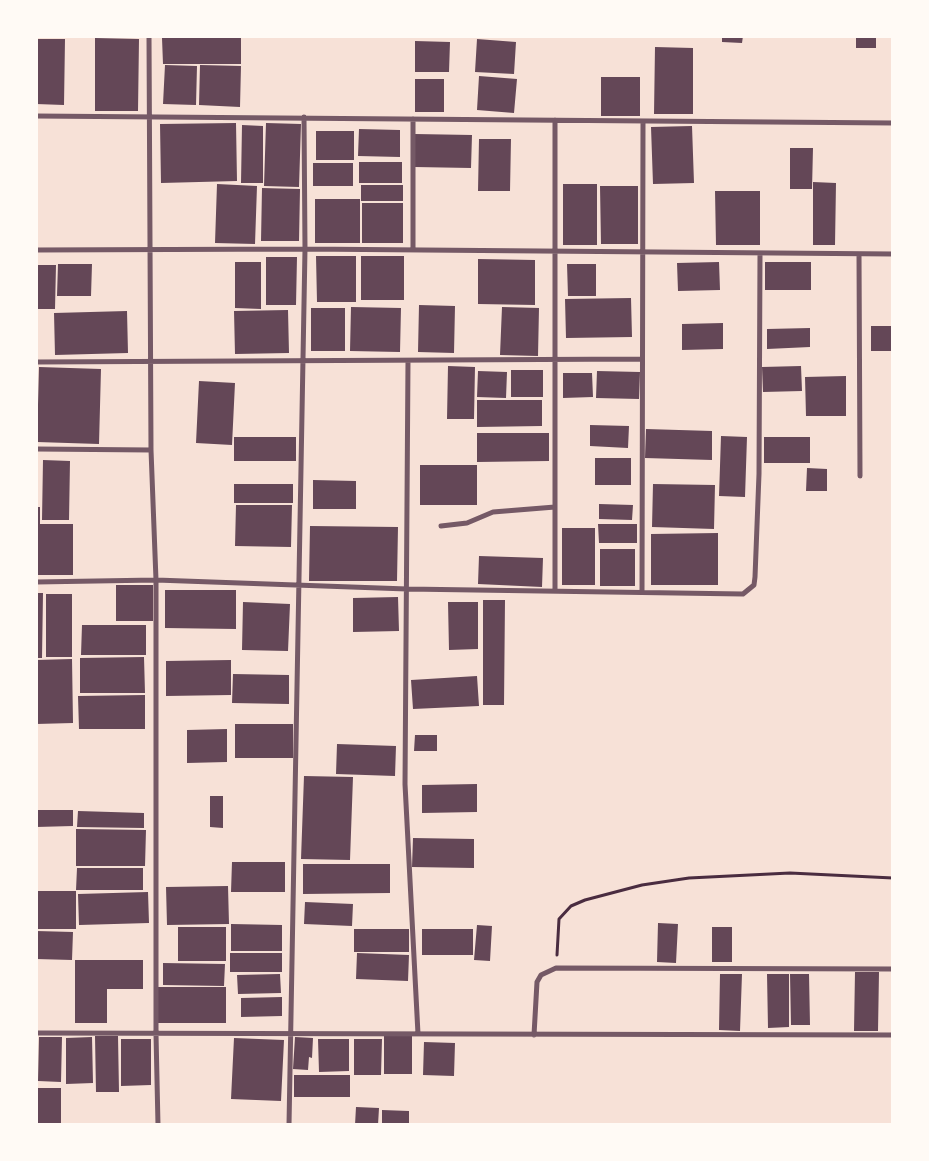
<!DOCTYPE html>
<style>
body{margin:0}
#map{position:relative;width:929px;height:1161px;overflow:hidden;background:#f7e1d7;font-family:Figtree,sans-serif}
canvas{display:block}
.frame{position:absolute;inset:0;border:38px solid #fffaf5;pointer-events:none}
</style>
<div id="map">
<canvas width="929" height="1161"></canvas>
<div class="frame"></div>
</div>
<script>
const c = document.querySelector('canvas').getContext('2d');
c.lineJoin = 'round';
function fill(path, color) { c.fillStyle = color; c.fill(path, 'evenodd'); }
const toPath = rows => new Path2D(rows.map(r => 'M' + r).join(''));
function trace(path, color, width, dash) { c.strokeStyle = color; c.lineWidth = width; c.lineCap = dash ? 'butt' : 'round'; c.setLineDash(dash || []); c.stroke(path); }
fill(toPath([
 [722,36,743,36,742,43,722,42],
 [856,36,876,36,876,48,856,48],
 [241,37,241,64,163,64,162,38],
 [95,38,139,39,138,111,95,111],
 [36,39,65,39,64,105,36,104],
 [477,39,516,42,514,74,475,72],
 [415,41,450,42,449,72,415,72],
 [655,47,693,48,693,114,654,114],
 [165,65,197,66,196,105,163,104],
 [200,65,241,66,240,107,199,105],
 [479,76,517,79,514,113,477,110],
 [601,77,640,77,640,116,601,116],
 [415,79,444,79,444,112,415,112],
 [236,123,237,181,161,183,160,124],
 [266,123,301,124,299,187,264,186],
 [242,125,263,126,263,183,241,183],
 [692,126,694,183,653,184,651,127],
 [359,129,400,130,400,157,358,156],
 [316,131,354,131,354,160,316,160],
 [415,134,472,135,471,168,415,167],
 [479,139,511,139,510,191,478,191],
 [790,148,813,148,812,189,790,189],
 [359,162,402,162,402,183,359,183],
 [313,163,353,163,353,186,313,186],
 [813,182,836,183,835,245,813,245],
 [217,184,257,186,255,244,215,243],
 [563,184,597,184,597,245,563,245],
 [361,185,403,185,403,201,361,201],
 [600,186,638,186,638,244,601,244],
 [262,188,300,189,299,241,261,241],
 [715,191,760,191,760,245,716,245],
 [315,199,360,199,360,243,315,243],
 [362,203,403,203,403,243,362,243],
 [316,256,356,256,356,302,317,302],
 [361,256,404,256,404,300,361,300],
 [266,257,297,257,296,305,266,305],
 [478,259,535,260,535,305,478,304],
 [235,262,261,262,261,309,235,308],
 [719,262,720,290,678,291,677,263],
 [765,262,811,262,811,290,765,290],
 [58,264,92,264,91,296,57,296],
 [567,264,596,264,596,296,568,296],
 [36,265,56,265,55,309,36,309],
 [631,298,632,337,566,338,565,299],
 [419,305,455,306,454,353,418,352],
 [351,307,401,308,400,352,350,351],
 [502,307,539,308,538,356,500,355],
 [311,308,345,308,345,351,311,351],
 [288,310,289,353,235,354,234,311],
 [127,311,128,353,55,355,54,313],
 [723,323,723,349,682,350,682,324],
 [871,326,893,326,893,351,871,351],
 [810,328,810,347,767,349,767,329],
 [448,366,475,367,474,419,447,419],
 [801,366,802,391,763,392,762,367],
 [39,367,101,369,99,444,37,442],
 [511,370,543,370,543,397,511,397],
 [478,371,507,372,506,398,477,397],
 [597,371,640,372,639,399,596,398],
 [563,373,592,373,593,397,563,398],
 [846,376,846,416,806,416,805,377],
 [199,381,235,383,232,445,196,443],
 [477,400,542,400,542,426,477,427],
 [590,425,629,426,628,448,590,446],
 [646,429,712,431,712,460,645,458],
 [477,433,549,433,549,461,477,462],
 [721,436,747,437,745,497,719,496],
 [234,437,296,437,296,461,234,461],
 [764,437,810,437,810,463,764,463],
 [595,458,631,458,631,485,595,485],
 [43,460,70,461,69,520,42,520],
 [420,465,477,465,477,505,420,505],
 [807,468,827,469,827,491,806,491],
 [313,480,356,481,356,509,313,509],
 [234,484,293,484,293,503,234,503],
 [653,484,715,485,714,529,652,527],
 [599,504,633,505,632,520,599,519],
 [236,505,292,505,291,547,235,546],
 [36,507,40,507,40,524,73,524,73,575,36,575],
 [598,524,637,524,637,543,599,543],
 [310,526,398,527,397,581,309,581],
 [562,528,595,528,595,585,562,585],
 [718,533,718,585,651,585,651,534],
 [600,549,635,549,635,586,600,586],
 [479,556,543,558,542,587,478,584],
 [116,585,153,585,153,621,116,621],
 [165,590,236,590,236,629,165,628],
 [36,593,43,593,42,658,36,658],
 [46,594,72,594,72,657,46,657],
 [398,597,399,631,353,632,353,598],
 [483,600,505,600,504,705,483,705],
 [243,602,290,604,288,651,242,650],
 [448,602,478,602,478,649,449,650],
 [82,625,146,625,146,655,81,655],
 [144,657,145,693,80,693,80,658],
 [72,659,73,723,36,724,36,660],
 [231,660,231,695,166,696,166,661],
 [233,674,289,675,289,704,232,703],
 [477,676,479,706,413,709,411,680],
 [145,695,145,729,79,729,78,696],
 [235,724,293,724,293,758,235,758],
 [227,729,227,762,187,763,187,730],
 [415,735,437,735,437,751,414,751],
 [337,744,396,746,395,776,336,774],
 [304,776,353,777,350,860,301,859],
 [477,784,477,812,422,813,422,785],
 [210,796,223,796,223,828,210,827],
 [36,810,73,810,73,826,36,827],
 [78,811,144,813,144,828,77,827],
 [76,829,146,830,145,866,76,866],
 [413,838,474,839,474,868,412,867],
 [232,862,285,862,285,892,231,892],
 [303,864,390,864,390,893,303,894],
 [77,868,143,868,143,890,76,890],
 [228,886,229,924,167,925,166,887],
 [36,891,76,891,76,929,36,929],
 [148,892,149,923,79,925,78,894],
 [305,902,353,904,352,926,304,924],
 [658,923,678,924,676,963,657,962],
 [231,924,282,925,282,951,231,951],
 [477,925,492,926,490,961,474,960],
 [178,927,226,927,226,961,178,961],
 [712,927,732,927,732,962,712,962],
 [354,929,409,929,409,952,354,952],
 [422,929,473,929,473,955,422,955],
 [36,931,73,932,72,960,36,959],
 [230,953,282,953,282,972,230,972],
 [357,953,409,955,408,981,356,979],
 [75,960,143,960,143,989,107,989,107,1023,75,1023],
 [163,963,225,964,224,986,163,985],
 [855,972,879,972,878,1031,854,1031],
 [280,974,281,993,238,994,237,975],
 [720,974,742,974,740,1031,719,1030],
 [767,974,789,974,789,1027,768,1028],
 [790,974,809,974,810,1025,791,1025],
 [157,987,226,987,226,1023,157,1023],
 [282,997,282,1016,241,1017,241,998],
 [95,1036,118,1036,119,1092,96,1092],
 [384,1036,412,1036,412,1074,384,1074],
 [39,1037,62,1037,61,1082,38,1081],
 [92,1037,93,1083,66,1084,66,1038],
 [295,1037,313,1038,312,1058,309,1057,308,1070,293,1069],
 [234,1038,284,1040,281,1101,231,1099],
 [121,1039,151,1039,151,1085,121,1086],
 [318,1039,349,1039,349,1071,319,1072],
 [354,1039,382,1039,381,1075,354,1075],
 [424,1042,455,1043,454,1076,423,1075],
 [294,1075,350,1075,350,1097,294,1097],
 [36,1088,61,1088,61,1125,36,1125],
 [356,1107,379,1108,378,1125,355,1125],
 [382,1110,409,1111,409,1125,382,1125]
]), '#644757');
trace(toPath([
 [557,955,559,919,571,906,585,900,642,885,689,878,790,873,893,878]
]), '#4a2c40', 3);
trace(toPath([
 [149,36,151,450,156,580,156,1034,158,1125],
 [36,116,893,123],
 [413,119,413,250],
 [555,120,555,591],
 [36,250,305,249,893,254],
 [859,254,860,476],
 [408,361,405,784,418,1034],
 [36,362,642,359],
 [36,449,151,450],
 [441,526,467,523,493,512,555,507],
 [36,582,156,580,407,589,743,594,754,585,755,577,759,474,760,254],
 [642,592,643,123],
 [36,1033,893,1035],
 [534,1035,537,982,541,975,556,968,893,969],
 [289,1125,305,249,304,117]
]), '#755966', 5);
</script>
